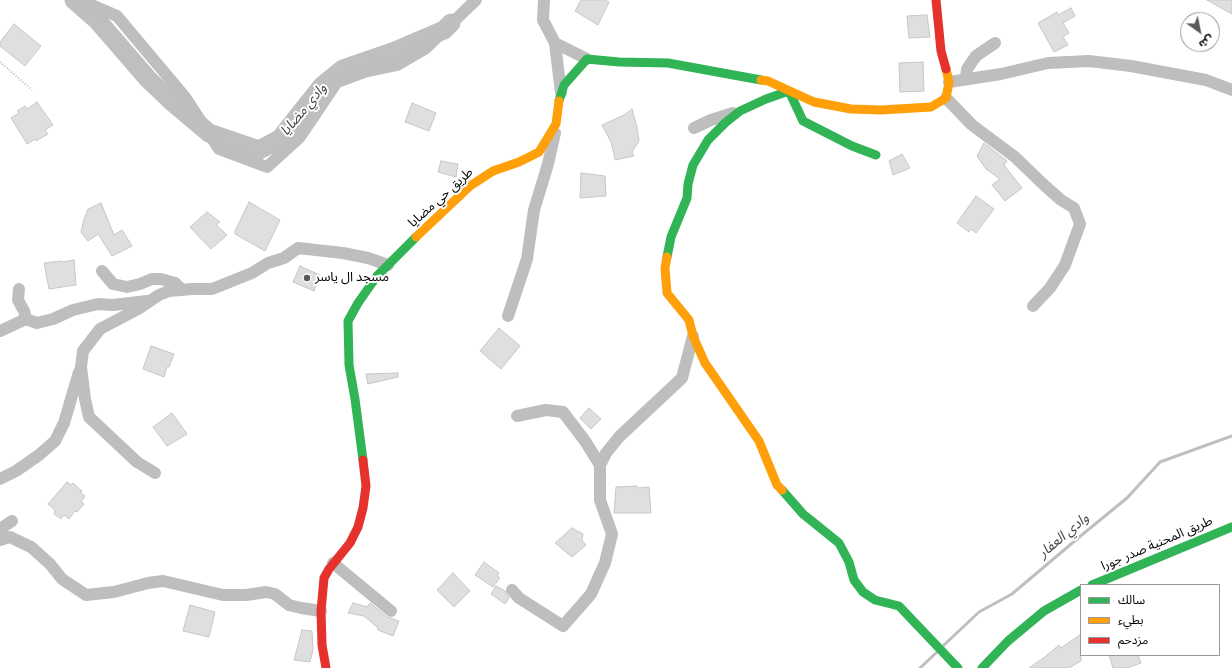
<!DOCTYPE html>
<meta charset="utf-8">
<style>
body{margin:0}
#map{position:relative;width:1232px;height:668px;overflow:hidden;background:#fff;font-family:"Roboto Condensed","Noto Sans Arabic",sans-serif}
canvas{display:block}
.legend{position:absolute;left:1080px;top:584px;width:140px;height:72px;box-sizing:border-box;background:#fff;border:1px solid #999;margin:0;padding:5px 7px;list-style:none;font-size:12px;color:#000}
.legend li{display:flex;align-items:center;gap:8px;height:20px}
.legend b{width:20px;border:1px solid #999}
.north{position:absolute;left:1180px;top:12px;width:40px;height:40px;box-sizing:border-box;background:#fff;border:1px solid #999;border-radius:50%;rotate:147deg;font-size:11px;font-weight:700;line-height:16px;text-align:center;color:#000}
.north::after{content:'';display:block;margin:auto;width:14px;height:18px;background:#595959;clip-path:polygon(50% 0,100% 100%,50% 72%,0 100%)}
</style>
<div id="map">
<canvas width="1232" height="668"></canvas>
<ul class="legend">
<li><b style="height:5px;background:#30b455"></b>سالك</li>
<li><b style="height:5px;background:#ff9f0a"></b>بطيء</li>
<li><b style="height:5px;background:#e5322d"></b>مزدحم</li>
</ul>
<div class="north">ش</div>
</div>
<script>
const c = document.querySelector('canvas').getContext('2d');
c.lineJoin = 'round';
const toPath = rows => new Path2D(rows.map(r => 'M' + r).join(''));
function trace(path, color, width, dash) { c.strokeStyle = color; c.lineWidth = width; c.lineCap = dash ? 'butt' : 'round'; c.setLineDash(dash || []); c.stroke(path); }
function fill(path, color) { c.fillStyle = color; c.fill(path, 'evenodd'); }
function drawText(font, color, halo, rows, align = 'center') {
  c.font = font + ' "Roboto Condensed","Noto Sans Arabic",sans-serif'; c.lineWidth = 4; c.setLineDash([]); c.textBaseline = 'middle'; c.strokeStyle = halo; c.fillStyle = color; for (const [text, x, y, turn = 0] of rows) {
    c.save(); c.translate(x, y); c.rotate((+turn || 0) * Math.PI / 180); c.textAlign = isNaN(turn) ? turn : align; if (halo) c.strokeText(text, 0, 0); c.fillText(text, 0, 0); c.restore();
  }
}
trace(toPath([
 [944,645,979,612,1012,594,1083,534,1127,498,1160,462,1232,436],
 [920,668,936,653]
]), '#bfbfbf', 3);
trace(toPath([
 [74,0,97,20,148,79,171,101,209,133,259,150,280,139,322,86,343,69,395,51,444,30,451,23]
]), '#bfbfbf', 19);
const building = toPath([
 [581,0,605,0,609,2,598,25,575,11,581,0],
 [1207,0,1232,0,1232,14,1207,0],
 [1071,8,1075,16,1063,23,1069,33,1063,37,1068,45,1054,52,1038,23,1057,12,1058,15,1071,8],
 [927,15,930,37,909,38,907,16,927,15],
 [14,24,41,46,25,66,0,46,0,42,14,24],
 [923,62,924,91,900,92,899,63,923,62],
 [37,102,53,125,45,130,48,134,36,141,35,139,27,144,11,118,19,113,17,111,25,106,27,109,37,102],
 [412,103,436,113,429,131,405,122,412,103],
 [632,109,637,127,639,141,632,152,634,156,615,160,614,154,611,142,602,125,624,115,632,109],
 [984,143,1007,161,1004,165,1022,188,1005,201,992,185,1000,179,986,169,977,156,984,143],
 [902,154,910,168,893,175,889,161,902,154],
 [441,161,458,164,456,177,438,172,441,161],
 [581,173,605,176,606,196,580,198,581,173],
 [976,196,994,209,976,233,971,229,969,232,957,223,976,196],
 [249,202,280,220,265,251,235,234,235,231,249,202],
 [101,203,114,235,122,230,132,246,112,256,98,234,88,241,81,232,84,219,88,209,101,203],
 [207,212,220,222,216,225,227,235,211,249,190,227,207,212],
 [74,260,76,285,49,289,44,263,61,261,61,262,74,260],
 [300,266,320,275,314,291,293,282,300,266],
 [499,328,520,346,501,369,480,351,499,328],
 [151,346,174,354,169,367,167,367,164,377,143,369,151,346],
 [398,373,398,377,368,384,366,374,398,373],
 [589,408,601,419,591,429,580,418,589,408],
 [172,413,187,434,167,446,153,427,172,413],
 [67,482,71,485,73,483,82,491,80,492,85,496,81,502,84,504,77,512,75,511,69,519,64,515,61,519,54,514,55,510,48,504,67,482],
 [636,486,639,488,649,487,651,513,614,513,616,487,636,486],
 [572,528,583,534,582,540,586,545,572,557,555,543,572,528],
 [484,562,499,573,497,576,500,578,493,587,475,575,484,562],
 [453,573,470,591,454,607,437,590,453,573],
 [496,586,505,591,509,598,505,604,491,594,496,586],
 [353,603,367,607,370,603,387,617,399,621,393,636,378,630,377,627,364,616,348,613,353,603],
 [190,605,215,612,209,637,183,631,190,605],
 [302,630,312,631,313,650,310,662,294,660,302,630],
 [1081,634,1081,661,1069,668,1029,668,1046,656,1059,645,1061,648,1081,634],
 [1109,655,1138,655,1141,663,1127,668,1113,668,1109,655]
]);
fill(building, '#dfdfdf');
trace(building, '#c7c7c7', 1);
trace(toPath([
 [0,62,32,90]
]), '#b9b9b9', 2, [1, 2]);
trace(toPath([
 [80,0,117,16,185,97,219,149,267,167,300,137,337,82,364,72,397,65,426,48,476,0],
 [544,0,543,20,555,43,587,59],
 [555,43,561,93],
 [966,79,967,69,976,56,995,43],
 [949,82,1001,74,1048,63,1089,61,1131,66,1206,80,1232,90],
 [946,98,972,125,1015,157,1044,185,1061,200,1074,208,1080,224,1065,265,1050,288,1033,306],
 [694,128,711,120,733,113],
 [102,271,113,284,127,287,140,284,152,279,161,279,175,283,182,290],
 [19,289,18,300,24,311,26,319,37,323,53,319,73,310,98,304,113,305,147,301],
 [508,316,527,259,534,210,548,164,555,133],
 [0,331,26,319],
 [517,416,546,410,563,412,585,441,600,465,606,453,620,436,682,378,693,336],
 [155,473,137,462,89,417,85,399,81,367,83,351,100,329,138,309,159,295,169,291,192,289,212,289,252,273,268,263,284,258,298,248,343,253,368,258,388,265],
 [0,479,16,471,39,455,55,441,64,423,79,372],
 [0,529,12,521],
 [0,540,10,537,31,547,50,564,62,579,86,595,114,592,148,583,163,581,223,595,246,595,266,592,275,594,289,605,301,608,321,611],
 [333,563,391,611],
 [512,590,519,598,563,626,591,594,605,563,612,534,600,500,600,465]
]), '#bebebe', 12);
trace(toPath([
 [559,101,564,85,587,59,619,62,668,63,761,80],
 [667,257,671,237,687,198,688,184,693,165,708,140,725,123,740,111,766,99,789,91,803,121,852,146,876,155],
 [363,460,355,399,349,365,348,321,358,303,377,276,416,237],
 [782,490,803,514,839,543,849,562,854,580,863,592,875,600,899,606,958,668],
 [1092,585,1232,527],
 [982,668,1008,641,1044,611,1081,590]
]), '#30b455', 9);
trace(toPath([
 [761,80,768,81,814,102,851,109,881,110,931,107,946,98,949,82,946,69],
 [416,237,470,186,493,171,519,162,539,152,556,124,559,101],
 [667,257,665,268,667,293,689,320,693,336,705,363,759,441,777,485,782,490]
]), '#ff9f0a', 9);
trace(toPath([
 [936,0,941,51,946,69],
 [326,668,322,645,321,611,324,578,329,569,350,543,358,527,363,508,366,486,363,460]
]), '#e5322d', 9);
for (const [x, y, r, color] of [
 [307,278,4,"#595959"]
]) { const dot = new Path2D(); dot.arc(x, y, r, 0, 2 * Math.PI); c.fillStyle = color; c.fill(dot); trace(dot, '#fff', 1.5); }
drawText('13px', '#000', '#fff', [
 ["طريق حي مضايا",441,198,-42],
 ["طريق المحنية صدر جورا",1157,544,-23]
]);
drawText('13px', '#000', '#fff', [
 ["مسجد ال ياسر",315,278]
], 'left');
drawText('italic 14px', '#444', '#fff', [
 ["وادي مضايا",304,110,-50],
 ["وادي العفار",1064,536,-40]
]);
</script>
